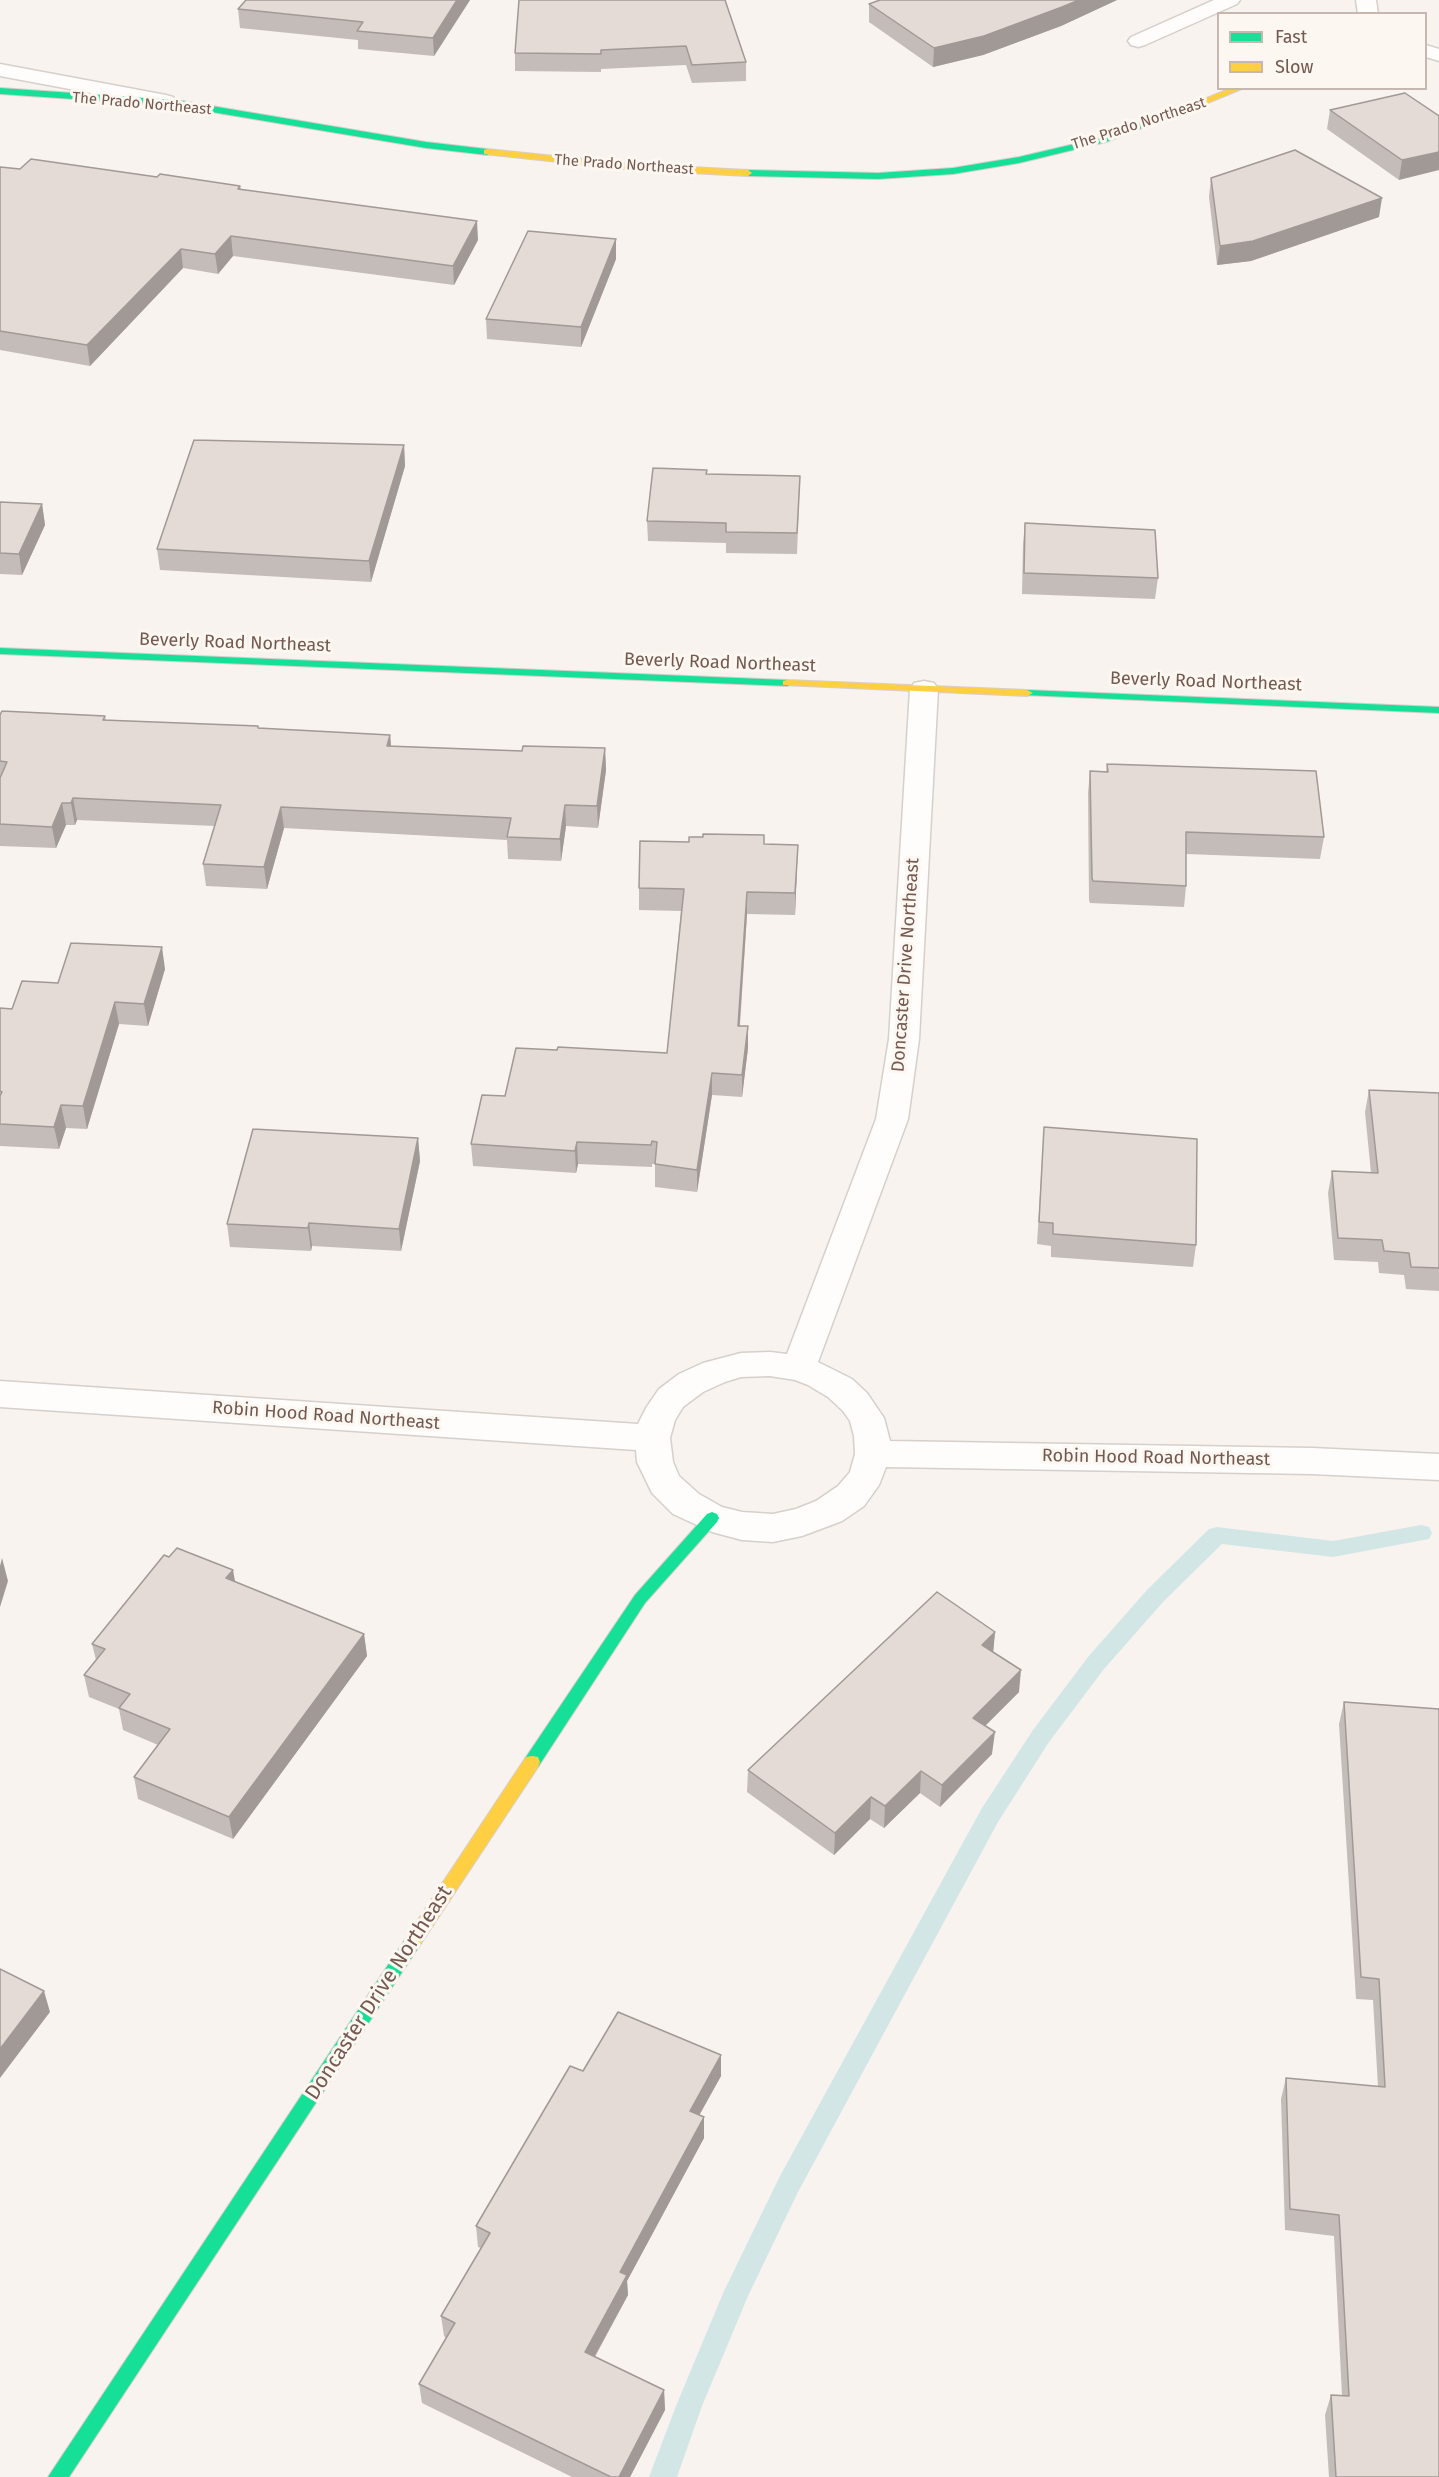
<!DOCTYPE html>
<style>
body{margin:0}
#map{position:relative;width:1439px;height:2477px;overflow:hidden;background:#f8f3ee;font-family:"Fira Sans",sans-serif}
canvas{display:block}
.legend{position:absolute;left:1217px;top:12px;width:210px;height:78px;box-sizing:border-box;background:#fdf7f1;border:2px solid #c6b8b1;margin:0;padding:8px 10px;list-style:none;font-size:18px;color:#735950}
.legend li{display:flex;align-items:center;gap:12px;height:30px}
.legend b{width:30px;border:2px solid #c6b8b1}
</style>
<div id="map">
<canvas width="1439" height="2477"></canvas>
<ul class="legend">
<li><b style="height:8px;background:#16e098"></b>Fast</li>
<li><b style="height:8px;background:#ffcf43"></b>Slow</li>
</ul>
</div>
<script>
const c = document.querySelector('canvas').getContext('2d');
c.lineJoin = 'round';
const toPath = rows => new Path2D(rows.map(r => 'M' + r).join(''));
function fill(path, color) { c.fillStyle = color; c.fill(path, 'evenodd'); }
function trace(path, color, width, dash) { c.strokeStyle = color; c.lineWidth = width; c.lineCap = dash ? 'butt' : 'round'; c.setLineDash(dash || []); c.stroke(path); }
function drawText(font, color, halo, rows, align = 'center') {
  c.font = font + ' "Fira Sans",sans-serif'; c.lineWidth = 6; c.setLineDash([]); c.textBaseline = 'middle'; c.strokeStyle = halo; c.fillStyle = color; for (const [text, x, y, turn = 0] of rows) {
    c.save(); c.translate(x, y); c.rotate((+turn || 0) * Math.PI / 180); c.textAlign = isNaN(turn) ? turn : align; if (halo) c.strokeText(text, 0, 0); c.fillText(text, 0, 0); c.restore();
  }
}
fill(toPath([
 [1421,1525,1429,1527,1432,1533,1429,1539,1333,1557,1222,1544,1163,1602,1104,1669,1049,1742,998,1822,798,2192,748,2296,702,2406,677,2477,649,2477,676,2406,724,2291,780,2176,982,1808,1033,1730,1088,1657,1147,1590,1209,1529,1217,1527,1333,1541,1421,1525]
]), '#d2e6e6');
const lane = toPath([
 [1214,0,1240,0,1237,4,1145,45,1138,47,1131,45,1128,41,1131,37,1214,0]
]);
const street = toPath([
 [1356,0,1376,0,1378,14,1358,14,1356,0],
 [1426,45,1439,49,1439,61,1426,57,1426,45],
 [0,64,166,95,173,97,176,101,173,105,166,107,0,76,0,64],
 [924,681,934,683,938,689,919,1039,908,1119,818,1362,852,1379,867,1393,884,1418,890,1441,1312,1448,1439,1454,1439,1480,1312,1474,886,1467,879,1485,864,1506,842,1521,802,1536,773,1542,742,1540,712,1532,673,1514,652,1493,637,1462,636,1450,0,1407,0,1381,638,1424,646,1408,659,1389,679,1374,703,1363,741,1353,770,1352,787,1354,876,1119,889,1039,910,689,914,683,924,681],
 [770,1376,795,1380,808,1385,828,1397,843,1411,850,1421,854,1436,855,1454,850,1472,838,1486,816,1501,796,1509,773,1514,742,1512,722,1507,699,1494,679,1476,673,1462,670,1438,675,1420,683,1407,703,1392,725,1382,741,1377,770,1376]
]);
const fast = toPath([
 [0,88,176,100,426,142,487,149,491,152,487,155,426,148,176,106,0,94,0,88],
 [1153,119,1160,121,1106,142,1019,163,953,174,878,179,748,176,744,173,748,170,878,173,953,168,1019,157,1100,138,1153,119],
 [0,648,787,680,793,683,787,686,0,654,0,648],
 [1027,690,1439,707,1439,713,1023,695,1023,691,1027,690],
 [712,1512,717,1514,719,1518,717,1522,645,1603,538,1767,532,1768,526,1767,524,1762,526,1757,635,1595,707,1514,712,1512],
 [412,1936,418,1938,420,1943,418,1948,69,2477,48,2477,406,1938,412,1936]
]);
const slow = toPath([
 [1231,88,1244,88,1159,123,1152,121,1231,88],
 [487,149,632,164,748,170,752,173,748,176,632,170,484,154,484,150,487,149],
 [787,680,1027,690,1033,693,1027,696,783,685,783,681,787,680],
 [532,1756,538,1757,540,1762,538,1767,418,1948,412,1950,406,1948,404,1943,406,1938,526,1757,532,1756]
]);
trace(lane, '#d6cfca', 3);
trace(street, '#d6cfca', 3);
trace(fast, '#d6ceca', 2);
trace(slow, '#d6ceca', 2);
fill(lane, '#fefdfc');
fill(street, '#fefdfc');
fill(fast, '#16e098');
fill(slow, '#ffcf43');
fill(toPath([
 [246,0,470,0,434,56,358,49,358,40,240,28,238,9],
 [519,0,746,62,746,81,692,83,686,65,601,69,601,72,515,71,515,53],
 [880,0,1117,0,1061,26,983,55,933,67,869,22,869,4],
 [1330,110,1439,116,1399,180,1327,129],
 [0,167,20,169,157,177,240,186,241,189,478,240,454,285,233,256,218,274,183,268,90,366,0,350],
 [1211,178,1379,217,1251,261,1217,265,1209,197],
 [616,259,581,347,487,339,486,319],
 [404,445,405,466,371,582,160,570,157,549],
 [707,470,707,474,800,476,797,554,726,553,726,543,648,541,647,521],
 [0,502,42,504,45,525,22,575,0,574],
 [1025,523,1158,578,1155,599,1022,594,1023,544],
 [0,715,105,716,106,720,390,735,391,746,522,751,605,748,606,770,598,828,566,826,561,861,508,859,507,840,284,828,267,889,206,886,203,864,215,826,77,820,75,825,66,825,56,848,0,846],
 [1107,764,1324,837,1320,859,1186,854,1186,886,1184,907,1090,903,1089,900,1088,793,1090,771,1106,772],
 [764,844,797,867,795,915,747,914,740,1026,748,1048,742,1097,712,1095,697,1192,655,1187,655,1164,652,1164,652,1167,578,1164,576,1173,473,1166,471,1144,505,1096,557,1050,667,1053,681,911,639,910,639,888],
 [165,969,148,1026,119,1024,87,1129,66,1128,59,1149,0,1146,0,1008,12,1009,58,983],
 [1369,1090,1439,1093,1439,1291,1406,1289,1404,1275,1379,1273,1378,1262,1334,1260,1328,1193,1332,1171,1371,1173,1365,1112],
 [1044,1127,1196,1245,1193,1267,1051,1257,1051,1246,1037,1244],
 [418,1138,420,1161,401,1251,312,1246,311,1251,230,1247,227,1224],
 [235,1582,364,1634,367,1656,233,1839,138,1799,134,1777,158,1745,123,1730,119,1709,89,1697,84,1675,96,1660,92,1644],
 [995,1632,993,1652,1019,1692,985,1726,992,1754,940,1807,920,1793,884,1828,870,1819,834,1855,747,1792,748,1770],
 [1344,1702,1439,1709,1439,2477,1329,2477,1325,2415,1331,2395,1342,2396,1334,2236,1285,2230,1281,2099,1286,2078,1378,2087,1373,2000,1356,1999,1339,1724],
 [721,2055,721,2076,699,2115,704,2117,704,2138,627,2281,628,2295,595,2357,664,2390,665,2410,630,2477,572,2477,422,2403,419,2384,446,2338,444,2336,441,2316,481,2248,478,2247,476,2226,583,2071]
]), '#c4bcb8');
fill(toPath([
 [457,0,470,0,434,56,433,38],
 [1079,0,1117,0,1061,26,983,55,933,67,934,48],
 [1439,152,1439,170,1399,180,1402,160],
 [1382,198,1379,217,1251,261,1217,265,1220,246],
 [477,221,478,240,454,285,453,266],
 [231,236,233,256,218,274,215,254],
 [616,239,616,259,581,347,581,327],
 [181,249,183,268,90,366,87,345],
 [404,445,405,466,371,582,369,561],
 [42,504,45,525,22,575,19,554],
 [390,735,392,756,387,746],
 [605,748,606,770,598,828,597,806],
 [73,798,77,820,75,825,71,803],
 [62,803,66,825,56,848,52,827],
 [565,805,566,826,561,861,560,839],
 [281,807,284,828,267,889,264,867],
 [798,845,797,867,795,915,795,893],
 [747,892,747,914,738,1048,738,1026],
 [162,947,165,969,148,1026,144,1004],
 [115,1002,119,1024,87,1129,83,1106],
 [748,1026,748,1048,742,1097,742,1075],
 [712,1073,712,1095,697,1192,697,1170],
 [61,1105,66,1128,59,1149,54,1127],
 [418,1138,420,1161,401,1251,399,1229],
 [577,1142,578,1164,576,1173,575,1151],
 [309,1223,312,1246,311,1251,308,1228],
 [2,1558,8,1581,0,1607,0,1566],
 [233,1570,237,1592,226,1578],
 [995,1632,993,1654,982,1645],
 [364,1634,367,1656,233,1839,229,1817],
 [1021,1670,1019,1692,971,1740,973,1718],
 [995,1732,992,1754,940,1807,942,1785],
 [921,1771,920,1793,884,1828,885,1806],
 [871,1797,870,1819,834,1855,835,1833],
 [44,1991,50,2012,0,2078,0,2049],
 [721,2055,721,2076,690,2132,690,2111],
 [704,2117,704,2138,627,2281,628,2295,586,2372,585,2352,620,2272],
 [664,2390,665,2410,630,2477,619,2477]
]), '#a09996');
const building = toPath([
 [246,0,457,0,433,38,357,31,363,22,238,9,246,0],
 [519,0,725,0,746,62,692,65,686,46,601,50,601,54,515,53,519,0],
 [880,0,1079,0,1062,7,984,36,934,48,869,4,880,0],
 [1405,93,1439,116,1439,152,1402,160,1330,110,1405,93],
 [1295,150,1382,198,1253,241,1220,246,1211,178,1295,150],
 [31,159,157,177,160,174,240,186,238,189,477,221,453,266,231,236,215,254,181,249,87,345,0,331,0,167,20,169,31,159],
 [528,231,616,239,581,327,486,319,528,231],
 [194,440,404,445,369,561,157,549,194,440],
 [653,468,707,470,706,474,800,476,797,533,726,532,726,523,647,521,653,468],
 [0,502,42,504,19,554,0,553,0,502],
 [1025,523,1155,530,1158,578,1024,573,1025,523],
 [2,711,105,716,103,720,258,726,258,728,390,735,387,746,522,751,523,746,605,748,597,806,565,805,560,839,507,837,511,818,281,807,264,867,203,864,221,805,73,798,71,803,62,803,52,827,0,824,0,778,7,762,0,761,0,715,2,711],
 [1107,764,1316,771,1324,837,1186,832,1186,886,1093,881,1092,878,1090,771,1108,772,1107,764],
 [703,834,764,835,764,844,798,845,795,893,747,892,738,1026,748,1026,742,1075,712,1073,697,1170,655,1164,657,1142,652,1141,651,1145,577,1142,575,1151,471,1144,482,1095,505,1096,516,1048,557,1050,558,1047,667,1053,684,889,639,888,640,841,689,842,689,837,703,837,703,834],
 [71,943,162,947,144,1004,115,1002,83,1106,61,1105,54,1127,0,1124,0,1096,2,1092,0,1091,0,1008,12,1009,22,981,58,983,71,943],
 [1369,1090,1439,1093,1439,1268,1411,1267,1409,1253,1384,1251,1382,1240,1338,1238,1332,1171,1378,1173,1369,1090],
 [1044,1127,1197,1139,1196,1245,1053,1234,1053,1223,1039,1222,1044,1127],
 [253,1129,418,1138,399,1229,309,1223,308,1228,227,1224,253,1129],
 [177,1548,233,1570,226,1578,364,1634,229,1817,134,1777,170,1729,119,1708,130,1694,84,1675,105,1649,92,1644,164,1555,169,1557,177,1548],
 [937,1592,995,1632,982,1645,1021,1670,973,1718,995,1732,942,1785,921,1771,885,1806,871,1797,835,1833,748,1770,937,1592],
 [1344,1702,1439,1709,1439,2477,1336,2477,1331,2395,1349,2396,1339,2215,1290,2209,1286,2078,1385,2087,1379,1979,1361,1977,1344,1702],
 [0,1969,44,1991,0,2049,0,1969],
 [618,2012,721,2055,690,2111,704,2117,620,2272,627,2275,585,2352,664,2390,619,2477,611,2477,419,2384,455,2323,441,2316,490,2233,476,2226,570,2066,583,2071,618,2012]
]);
fill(building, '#e4dbd6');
trace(building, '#a09996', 1.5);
drawText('15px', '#735950', '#fdf7f1', [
 ["The Prado Northeast",142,104,5],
 ["The Prado Northeast",1139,124,-18],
 ["The Prado Northeast",624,165,4]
]);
drawText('18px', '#735950', '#fdf7f1', [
 ["Beverly Road Northeast",235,643,2],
 ["Beverly Road Northeast",720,663,2],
 ["Beverly Road Northeast",1206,682,2],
 ["Doncaster Drive Northeast",906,965,-86],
 ["Robin Hood Road Northeast",326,1416,4],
 ["Robin Hood Road Northeast",1156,1458,1]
]);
drawText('21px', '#735950', '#fdf7f1', [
 ["Doncaster Drive Northeast",379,1993,-57]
]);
</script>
